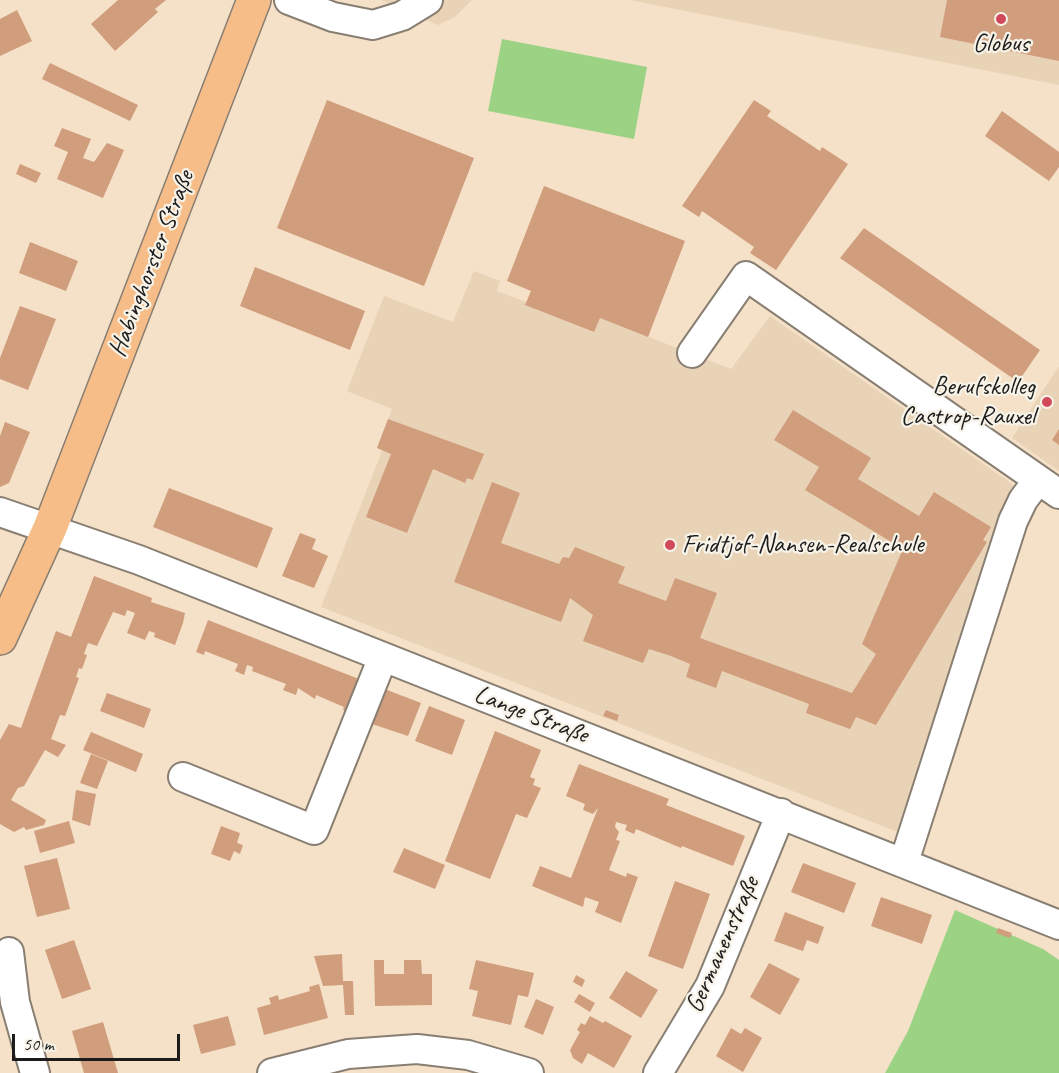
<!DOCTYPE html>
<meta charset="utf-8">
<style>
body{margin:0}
#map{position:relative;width:1059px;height:1073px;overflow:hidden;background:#f5e1c8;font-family:Caveat,sans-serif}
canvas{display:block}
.scale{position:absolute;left:12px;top:1034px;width:168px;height:27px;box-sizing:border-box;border:3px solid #1c1c1c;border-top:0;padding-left:8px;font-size:18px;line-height:21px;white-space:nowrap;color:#1c1c1c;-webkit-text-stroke:4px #f7f3e8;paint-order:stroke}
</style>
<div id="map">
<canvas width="1059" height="1073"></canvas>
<div class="scale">50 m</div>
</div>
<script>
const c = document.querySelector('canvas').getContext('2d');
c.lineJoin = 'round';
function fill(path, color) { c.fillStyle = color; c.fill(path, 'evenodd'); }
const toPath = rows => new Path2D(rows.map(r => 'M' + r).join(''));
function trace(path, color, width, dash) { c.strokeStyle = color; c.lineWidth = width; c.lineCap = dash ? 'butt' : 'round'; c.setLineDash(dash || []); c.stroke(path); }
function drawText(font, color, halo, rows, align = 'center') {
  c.font = font + ' Caveat,sans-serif'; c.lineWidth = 4.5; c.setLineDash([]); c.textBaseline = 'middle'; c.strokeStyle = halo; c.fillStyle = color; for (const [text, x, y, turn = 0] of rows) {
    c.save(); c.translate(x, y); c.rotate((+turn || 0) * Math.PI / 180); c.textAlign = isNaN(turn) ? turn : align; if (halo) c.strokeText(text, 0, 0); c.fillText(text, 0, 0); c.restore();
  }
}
fill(toPath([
 [381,0,472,0,455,17,438,25],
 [630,0,1059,0,1059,85],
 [474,271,500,281,497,291,526,302,525,305,594,332,600,318,731,369,770,316,1015,486,903,834,321,607,382,451,377,448,392,409,347,391,384,296,453,322],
 [1059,366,1059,471,1012,438]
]), '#e9d3b7');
fill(toPath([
 [502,39,647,67,634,139,488,111],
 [955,910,1043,949,1059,960,1059,1073,885,1073,908,1031]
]), '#9cd284');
fill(toPath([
 [118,0,166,0,155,9,158,12,115,51,91,24],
 [947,0,1059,0,1059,61,940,37],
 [17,10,32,41,0,56,0,19],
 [50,63,138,105,130,121,42,79],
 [327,100,474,158,424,286,277,228],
 [754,100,771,111,767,116,820,151,822,147,848,164,776,270,750,253,754,247,702,211,699,217,682,206],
 [1002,111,1059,152,1059,167,1049,181,985,136],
 [62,128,91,139,83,158,94,162,107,143,124,150,103,198,57,179,68,152,54,146],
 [20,164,41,173,36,183,16,174],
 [544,186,685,241,648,337,600,318,594,332,525,305,531,291,507,281],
 [864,228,1040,350,1018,382,840,258],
 [30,242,78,261,66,291,19,273],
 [255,267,365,311,350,350,240,306],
 [20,306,56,319,28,390,0,379,0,358],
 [793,410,871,458,858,479,919,516,934,492,991,527,983,540,987,542,876,725,856,717,850,729,806,713,809,704,722,671,716,688,686,677,690,664,671,656,649,649,643,663,583,641,593,615,570,598,561,622,454,582,492,482,520,493,501,543,559,564,563,557,569,558,575,547,625,567,618,583,666,601,675,578,717,593,700,638,852,693,876,654,862,644,903,549,805,490,819,467,774,440],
 [388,419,484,454,473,480,467,478,465,483,433,469,407,533,366,517,391,454,377,448],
 [5,422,30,432,9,483,0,487,0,436],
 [1059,429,1059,445,1052,440],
 [169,488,273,528,257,568,153,527],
 [300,533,316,539,312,549,328,556,314,588,282,576],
 [94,576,152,598,151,602,185,613,183,623,175,645,154,637,155,633,149,631,145,640,127,633,135,613,127,610,125,616,113,612,97,646,88,643,84,654,87,655,82,669,79,668,76,677,79,678,65,716,60,715,51,739,66,745,58,757,45,750,24,786,18,788,11,800,46,820,44,825,26,830,24,827,14,832,0,824,0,740,9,724,21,728,56,631,71,637],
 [208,620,364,681,351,713,343,710,344,707,316,695,315,699,298,688,296,695,283,690,286,684,252,671,253,667,247,665,244,675,235,671,238,664,205,651,204,655,196,652],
 [382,688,421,703,408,736,369,723],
 [107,693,151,709,144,728,100,711],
 [429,706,465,720,452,755,415,741],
 [606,710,619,715,617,721,603,716],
 [495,731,541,750,530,777,535,779,533,785,541,788,527,818,516,814,490,879,445,861],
 [91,732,143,754,136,772,83,750],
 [91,754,108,761,97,789,80,783],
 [579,764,669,799,666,805,745,836,733,866,682,846,681,848,636,829,634,834,625,830,627,825,616,822,615,827,619,832,616,840,620,841,609,870,626,877,627,873,638,877,621,923,595,912,599,902,585,897,583,907,532,886,540,866,571,878,598,808,593,814,583,810,585,804,566,796],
 [76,790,96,794,90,826,72,820],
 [69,821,75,843,40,853,34,831],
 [221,826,240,833,237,843,243,845,240,854,234,851,230,861,211,854],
 [404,848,445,865,435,889,393,872],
 [57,858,70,909,37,917,24,866],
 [803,863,856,883,844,913,791,892],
 [675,881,710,894,683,969,648,956],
 [881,897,932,915,922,944,871,926],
 [785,912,824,927,818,944,807,940,803,951,774,941],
 [998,928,1012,933,1010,938,996,933],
 [74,940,91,989,62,999,45,950],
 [342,954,343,981,353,981,354,1015,345,1015,343,985,323,986,314,956],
 [374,960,384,960,384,974,404,974,404,960,421,960,422,974,432,974,432,1005,375,1006],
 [476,960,534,973,528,997,518,995,511,1025,472,1016,478,991,469,989],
 [769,963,800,979,780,1015,750,997],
 [626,971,658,990,641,1018,609,998],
 [576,975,585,980,582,987,573,982],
 [319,984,328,1018,264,1035,257,1008,271,1004,269,998,278,995,279,1000,310,991,309,987],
 [579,994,595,1003,590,1012,574,1002],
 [536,999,554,1007,543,1035,524,1027],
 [228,1016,236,1045,201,1054,193,1025],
 [590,1016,603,1023,605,1021,632,1036,614,1068,588,1053,582,1064,573,1058,570,1050,580,1032,577,1030,581,1023,585,1025],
 [103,1022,118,1073,84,1073,72,1031],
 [731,1028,741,1034,745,1028,762,1038,743,1072,716,1056]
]), '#d09d7d');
const minor = toPath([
 [289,0,333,17,373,25,402,16,428,0],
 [692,353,746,276,1059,494],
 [0,512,139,560,1059,925],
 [183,777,314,830,383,657],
 [904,862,1013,521,1023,500,1038,480],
 [9,952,15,1002,35,1073],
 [272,1073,348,1054,417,1049,468,1055,529,1073],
 [658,1073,710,986,781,813]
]);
const major = toPath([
 [0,638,50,528,254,0]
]);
trace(minor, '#887e72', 32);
trace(major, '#887e72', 36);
trace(minor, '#fff', 28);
trace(major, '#f7bd88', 33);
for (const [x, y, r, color] of [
 [1001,19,6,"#d1495b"],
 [1047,402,6,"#d1495b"],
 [670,545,6,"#d1495b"]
]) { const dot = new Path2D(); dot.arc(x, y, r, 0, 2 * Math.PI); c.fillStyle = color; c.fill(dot); trace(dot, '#f7f3e8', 2); }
drawText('26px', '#1c1c1c', '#f7f3e8', [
 ["Globus",1001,44],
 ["Berufskolleg",1035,387,"right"],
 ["Castrop-Rauxel",1035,417,"right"],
 ["Fridtjof-Nansen-Realschule",682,545,"left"]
]);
drawText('26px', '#1c1c1c', '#f7f3e8', [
 ["Habinghorster Straße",152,264,-69],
 ["Lange Straße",531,715,21],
 ["Germanenstraße",723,945,-66]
]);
</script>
